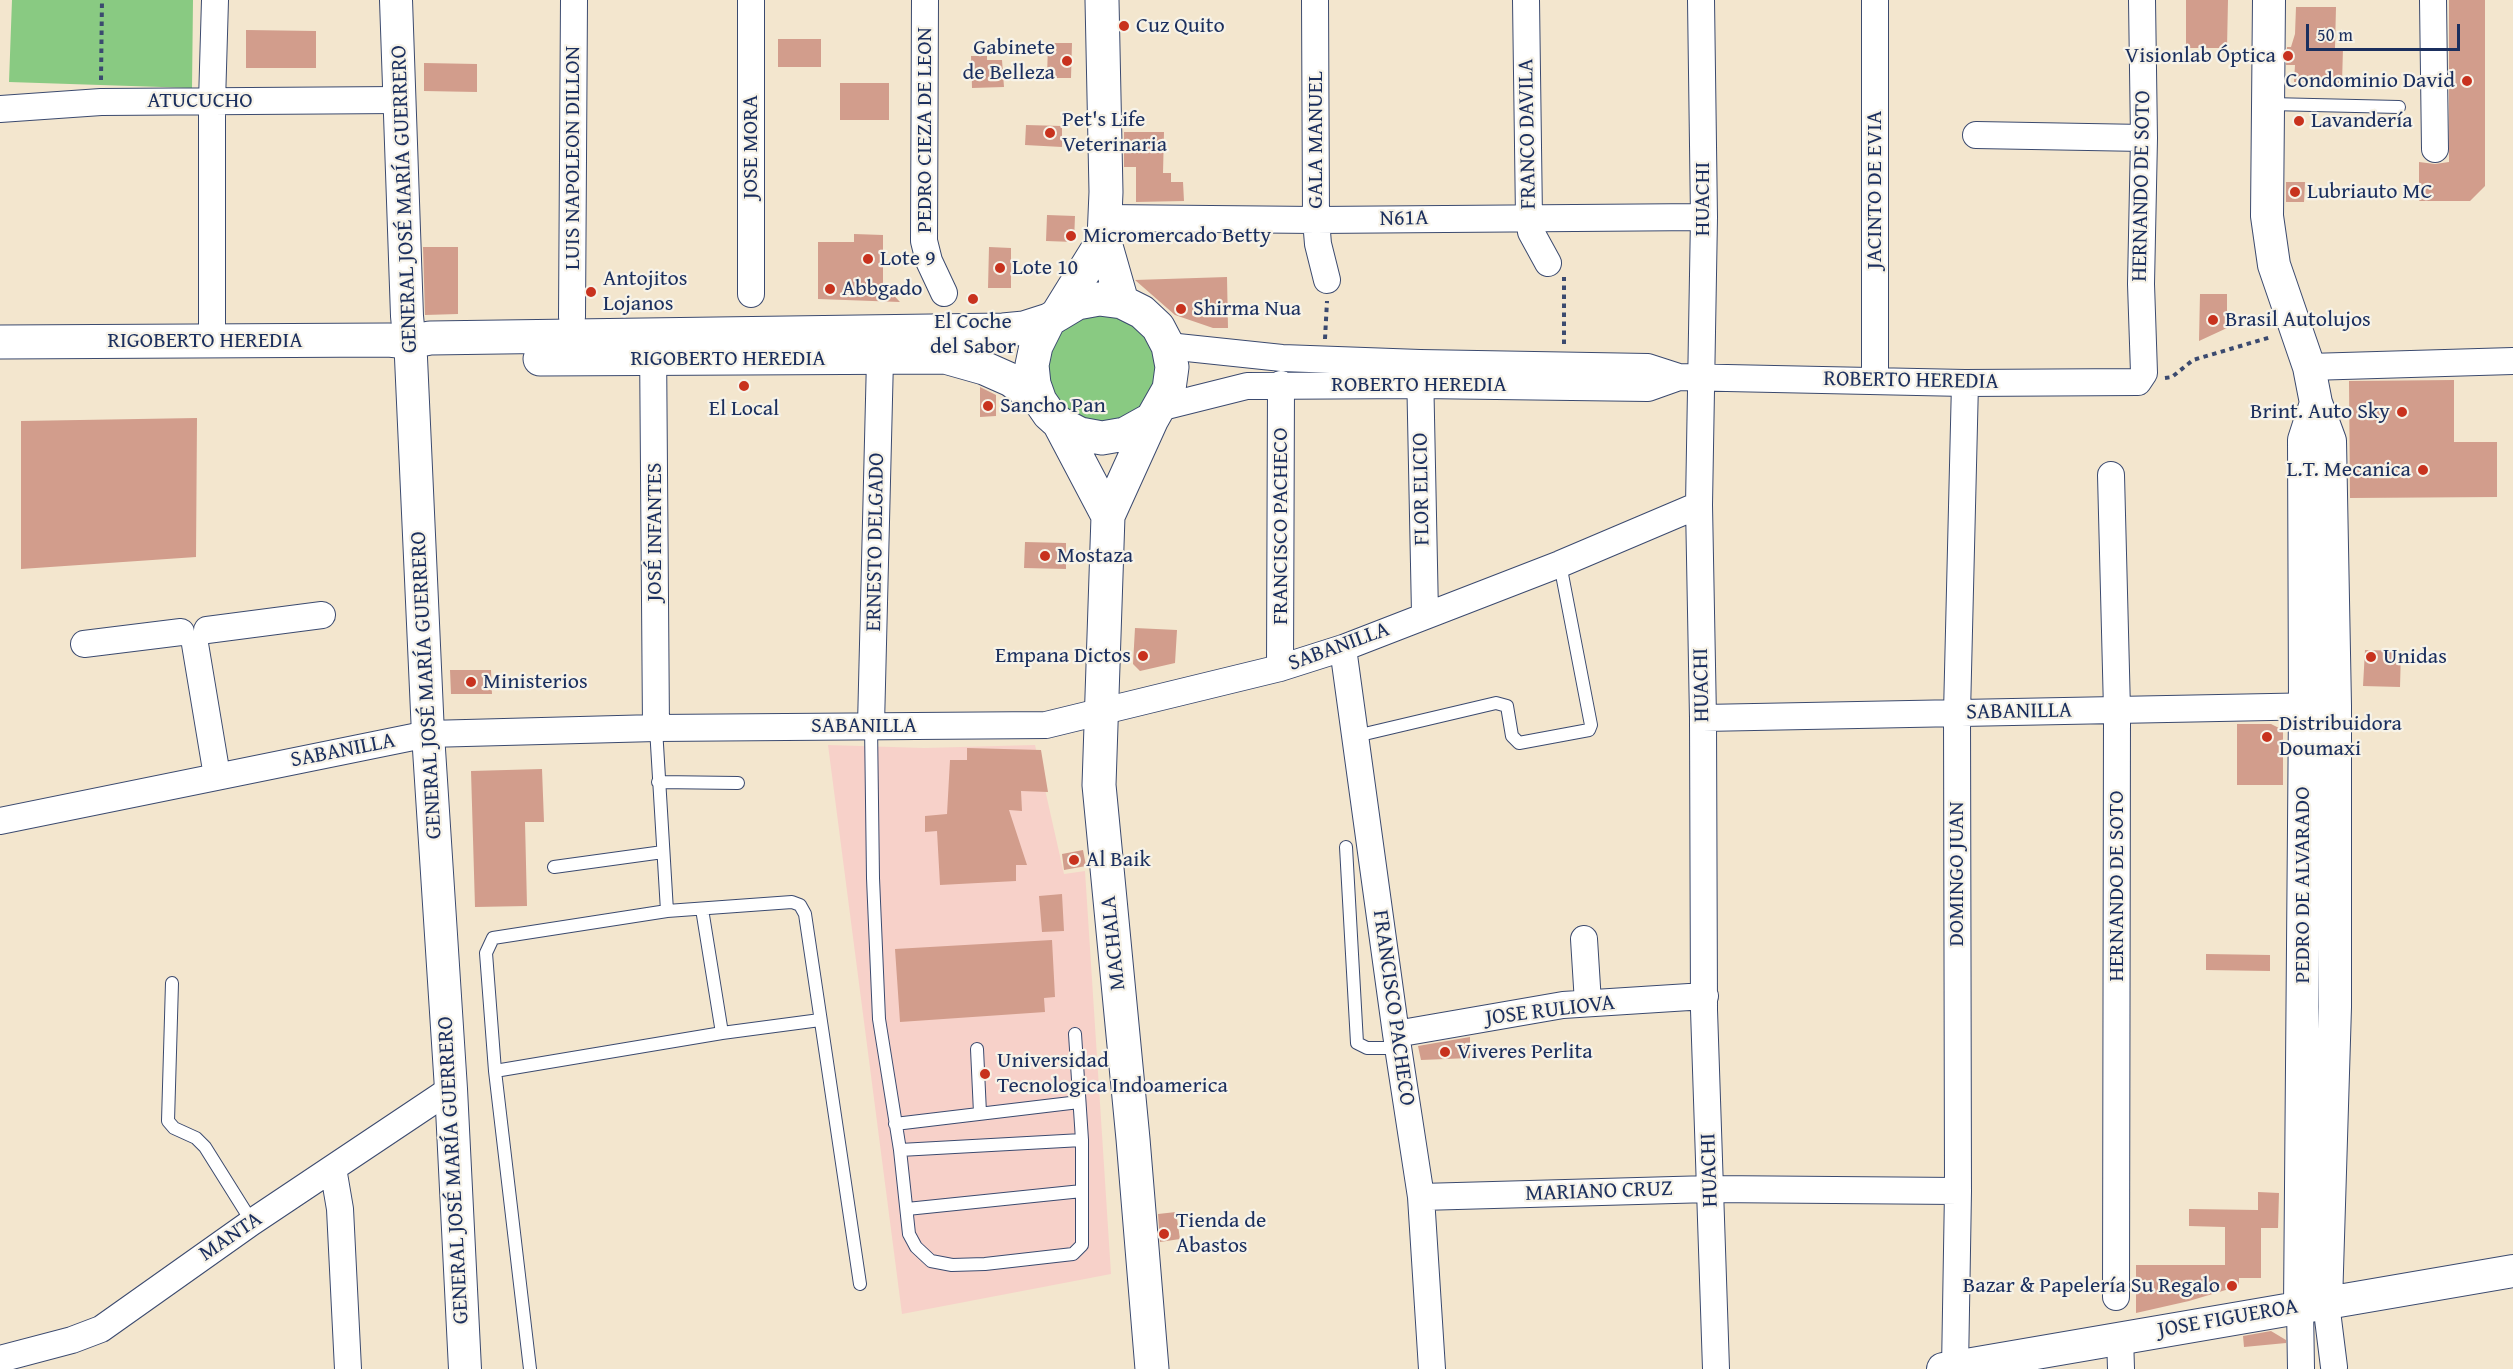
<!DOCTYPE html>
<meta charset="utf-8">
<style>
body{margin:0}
#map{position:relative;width:2513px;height:1369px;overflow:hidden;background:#f3e6ce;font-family:"Gentium Book Plus",serif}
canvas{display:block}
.scale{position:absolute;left:2306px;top:24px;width:154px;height:27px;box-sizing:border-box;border:3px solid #1b2f5e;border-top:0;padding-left:8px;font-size:18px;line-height:21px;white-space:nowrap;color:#1b2f5e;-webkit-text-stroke:4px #f7f3e8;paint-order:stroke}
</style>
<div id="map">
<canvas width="2513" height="1369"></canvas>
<div class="scale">50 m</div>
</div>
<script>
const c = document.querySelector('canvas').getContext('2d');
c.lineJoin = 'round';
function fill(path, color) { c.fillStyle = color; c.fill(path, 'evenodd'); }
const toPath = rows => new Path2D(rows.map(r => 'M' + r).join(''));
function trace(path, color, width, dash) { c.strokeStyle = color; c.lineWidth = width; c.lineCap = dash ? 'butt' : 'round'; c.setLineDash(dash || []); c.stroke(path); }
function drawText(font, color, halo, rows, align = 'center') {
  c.font = font + ' "Gentium Book Plus",serif'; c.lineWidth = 4.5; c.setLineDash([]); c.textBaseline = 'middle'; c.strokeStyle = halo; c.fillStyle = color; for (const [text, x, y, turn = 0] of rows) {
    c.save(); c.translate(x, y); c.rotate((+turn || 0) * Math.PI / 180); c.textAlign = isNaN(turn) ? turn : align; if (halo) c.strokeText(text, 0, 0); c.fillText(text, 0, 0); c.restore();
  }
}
fill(toPath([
 [828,745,924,748,1035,745,1064,874,1085,871,1111,1274,902,1314]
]), '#f7d1c9');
fill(toPath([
 [12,0,193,0,192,88,9,82],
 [1115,308,1159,346,1151,405,1098,430,1047,399,1046,340,1058,324]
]), '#89ca82');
fill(toPath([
 [2186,0,2228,0,2227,48,2186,48],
 [2449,0,2485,0,2485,186,2470,201,2419,201,2419,162,2435,164,2449,162],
 [2296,7,2336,7,2335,48,2343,48,2342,83,2294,82,2295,65,2286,65,2287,47,2291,47,2295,34],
 [246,30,316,31,316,68,246,68],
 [778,39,821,39,821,67,778,67],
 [1048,43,1072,43,1071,78,1047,78],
 [971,56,987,56,987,60,1002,60,1004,87,972,88],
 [424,63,477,64,477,92,424,91],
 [840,83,889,83,889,120,840,120],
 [1026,125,1062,126,1062,147,1025,145],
 [1124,132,1164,132,1163,173,1171,173,1171,182,1183,182,1184,201,1136,202,1136,167,1124,167],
 [2286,182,2305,182,2304,202,2286,202],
 [1047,215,1075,216,1074,242,1046,241],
 [854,234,883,235,883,284,900,302,818,299,818,242,854,242],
 [423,247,458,247,458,314,425,315],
 [989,247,1011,248,1011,288,988,288],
 [1227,277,1228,328,1213,328,1175,315,1135,280],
 [2200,294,2227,294,2227,328,2199,341],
 [2454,380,2454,442,2497,442,2497,497,2350,498,2349,381],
 [980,387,996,395,996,416,980,417],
 [197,418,196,557,21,569,21,421],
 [1025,542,1066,543,1066,569,1024,568],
 [1135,628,1177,630,1175,663,1140,671,1133,664],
 [2365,650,2401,651,2400,687,2363,686],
 [450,670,491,670,492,694,451,694],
 [2237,724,2271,724,2283,730,2283,785,2237,785],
 [967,748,1041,750,1048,792,1021,791,1022,811,1009,810,1027,865,1016,865,1016,881,940,885,937,831,925,832,925,816,947,814,950,760,967,760],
 [542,769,544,822,525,822,527,906,475,907,471,771],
 [1083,850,1086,866,1064,870,1062,854],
 [1062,894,1064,931,1042,932,1039,896],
 [1052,940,1055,997,1044,998,1045,1012,900,1022,895,949],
 [2206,954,2270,955,2270,971,2206,970],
 [1470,1037,1470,1058,1421,1060,1418,1046],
 [2258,1192,2279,1193,2278,1228,2261,1228,2261,1278,2239,1278,2239,1286,2189,1301,2136,1313,2136,1265,2225,1265,2225,1227,2189,1226,2189,1209,2258,1210],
 [1176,1212,1180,1239,1160,1242,1158,1214],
 [2271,1331,2286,1340,2286,1343,2244,1347,2243,1336]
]), '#d29d8c');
const service = toPath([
 [2270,104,2399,107],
 [871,725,873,878,879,1019,900,1150,909,1234,916,1247,931,1261,952,1265,985,1264,1073,1254,1082,1245,1082,1140,1075,1034],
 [656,728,667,911,792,902,800,905,805,914,860,1284],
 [1356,736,1496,703,1507,706,1512,736,1519,743,1589,730,1591,725,1560,564],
 [658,782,738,783],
 [1346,847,1357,1043,1367,1048,1398,1048],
 [554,867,663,852],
 [702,909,722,1033],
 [172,983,168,1121,174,1128,196,1138,205,1147,252,1222],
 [977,1049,980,1113],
 [495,1071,486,953,493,938,667,911],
 [895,1124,1079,1102],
 [900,1150,1082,1140],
 [907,1209,1082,1191],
 [530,1369,495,1071,722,1033,820,1020]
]);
const minor = toPath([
 [751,0,751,294],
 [925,0,924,241,929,261,944,293],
 [1315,0,1316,220,1318,244,1327,280],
 [1526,0,1529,218,1531,232,1548,263],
 [1701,0,1704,217,1699,505,1703,718,1704,1010,1716,1369],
 [1875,0,1875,379],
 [2433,0,2435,149],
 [0,109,101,102,399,100],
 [1976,135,2144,138],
 [1105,218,1316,220,1704,217],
 [572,317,574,0],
 [212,342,212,102,215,0],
 [653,342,656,728],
 [1168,346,1282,358,1420,363,1648,367,1679,377,1965,383,2138,382,2144,373,2141,284,2144,138,2142,0],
 [2309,367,2513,361],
 [1420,368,1425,614],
 [1159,408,1247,386,1420,385,1648,388,1679,377],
 [2111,475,2117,710,2116,1297],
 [207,630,322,615],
 [84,644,181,632],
 [195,644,217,776],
 [1343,648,1396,1034,1421,1197,1432,1369],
 [1280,668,1281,384],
 [1703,718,2322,706],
 [871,725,880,359],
 [0,821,428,734,656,728,1046,725,1280,668,1343,648,1560,564,1699,505],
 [1584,939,1588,1003],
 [1396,1034,1563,1005,1705,996],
 [333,1168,340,1209,348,1369],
 [1421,1197,1710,1189,1958,1191],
 [2326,1303,2334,1367],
 [2300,1307,2301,1369],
 [2120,1337,2121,1369],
 [0,1359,72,1340,101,1329,252,1222,451,1089],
 [1955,1369,1958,1191,1957,713,1965,383]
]);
const tertiary = toPath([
 [396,0,407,316,411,358,428,734,451,1089,465,1369],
 [2269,0,2267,216,2274,265,2309,367,2316,403,2330,441,2335,706,2335,1007,2326,1303],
 [2300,1307,2305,706,2304,440,2316,403],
 [1943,1369,2513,1271]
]);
const secondary = toPath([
 [1102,0,1106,192,1104,239,1122,302],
 [1057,315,1077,303,1099,299,1122,302,1142,312,1158,327,1168,346,1172,367,1169,389,1152,419,1125,434,1102,438,1080,434,1059,423,1049,414,1040,401,1034,384,1032,365,1036,346,1049,320,1057,315,1104,239],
 [0,342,388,340,409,342,430,338,1003,330,1024,328,1049,320],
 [540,359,945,357,984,368,1011,380,1040,401],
 [1059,423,1108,516],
 [1152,1369,1133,1139,1099,785,1108,516,1152,419]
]);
trace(service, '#3b4a6f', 14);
trace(minor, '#3b4a6f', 28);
trace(tertiary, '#3b4a6f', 34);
trace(secondary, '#3b4a6f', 35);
trace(toPath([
 [101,80,102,0],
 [1325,339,1327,301],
 [1564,344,1564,277],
 [2165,378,2172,377,2193,360,2271,337]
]), '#3b4a6f', 4, [4.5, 4.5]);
trace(service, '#fff', 12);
trace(minor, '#fff', 26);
trace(tertiary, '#fff', 32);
trace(secondary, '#fff', 33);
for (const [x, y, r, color] of [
 [1124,26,6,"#c8321e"],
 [2288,56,6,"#c8321e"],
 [1067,61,6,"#c8321e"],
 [2467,81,6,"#c8321e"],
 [2299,121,6,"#c8321e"],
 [1050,133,6,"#c8321e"],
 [2295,192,6,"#c8321e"],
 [1071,236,6,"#c8321e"],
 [868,259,6,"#c8321e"],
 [1000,268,6,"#c8321e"],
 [830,289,6,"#c8321e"],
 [591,292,6,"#c8321e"],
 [973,299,6,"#c8321e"],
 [1181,309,6,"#c8321e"],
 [2213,320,6,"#c8321e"],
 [744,386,6,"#c8321e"],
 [988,406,6,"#c8321e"],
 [2402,412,6,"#c8321e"],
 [2423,470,6,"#c8321e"],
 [1045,556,6,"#c8321e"],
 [1143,656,6,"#c8321e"],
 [2371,657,6,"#c8321e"],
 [471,682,6,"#c8321e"],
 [2267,737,6,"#c8321e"],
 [1074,860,6,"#c8321e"],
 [1445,1052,6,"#c8321e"],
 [985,1074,6,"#c8321e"],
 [1164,1234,6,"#c8321e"],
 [2232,1286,6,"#c8321e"]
]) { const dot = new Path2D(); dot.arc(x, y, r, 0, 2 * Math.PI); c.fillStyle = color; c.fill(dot); trace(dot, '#f7f3e8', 2); }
drawText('22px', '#1b2f5e', '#f7f3e8', [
 ["Cuz Quito",1136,26],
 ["Gabinete",1055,48,"right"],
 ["de Belleza",1055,73,"right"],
 ["Visionlab Óptica",2276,56,"right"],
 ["Condominio David",2455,81,"right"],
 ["Pet's Life",1062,120],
 ["Veterinaria",1062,145],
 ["Lavandería",2311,121],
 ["Lubriauto MC",2307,192],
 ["Micromercado Betty",1083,236],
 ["Lote 9",880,259],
 ["Lote 10",1012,268],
 ["Antojitos",603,279],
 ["Lojanos",603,304],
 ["Abbgado",842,289],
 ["Shirma Nua",1193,309],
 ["Brasil Autolujos",2225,320],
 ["El Coche",973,322,"center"],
 ["del Sabor",973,347,"center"],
 ["Sancho Pan",1000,406],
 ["El Local",744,409,"center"],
 ["Brint. Auto Sky",2390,412,"right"],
 ["L.T. Mecanica",2411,470,"right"],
 ["Mostaza",1057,556],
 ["Empana Dictos",1131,656,"right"],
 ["Unidas",2383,657],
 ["Ministerios",483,682],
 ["Distribuidora",2279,724],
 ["Doumaxi",2279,749],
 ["Al Baik",1086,860],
 ["Viveres Perlita",1457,1052],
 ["Universidad",997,1061],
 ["Tecnologica Indoamerica",997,1086],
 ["Tienda de",1176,1221],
 ["Abastos",1176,1246],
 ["Bazar & Papelería Su Regalo",2220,1286,"right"]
], 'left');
drawText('22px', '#1b2f5e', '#f7f3e8', [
 ["ATUCUCHO",200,101],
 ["PEDRO CIEZA DE LEON",925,130,-90],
 ["FRANCO DAVILA",1528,134,-91],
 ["GALA MANUEL",1316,140,-90],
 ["JOSE MORA",751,147,-90],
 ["LUIS NAPOLEON DILLON",573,158,-90],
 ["HERNANDO DE SOTO",2142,186,-89],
 ["JACINTO DE EVIA",1875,190,-90],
 ["GENERAL JOSÉ MARÍA GUERRERO",405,199,-92],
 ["HUACHI",1703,199,-90],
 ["N61A",1404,219,-1],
 ["RIGOBERTO HEREDIA",205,341],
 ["RIGOBERTO HEREDIA",728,359],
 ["ROBERTO HEREDIA",1911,381,1],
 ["ROBERTO HEREDIA",1419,385],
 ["FLOR ELICIO",1422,489,-91],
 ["FRANCISCO PACHECO",1281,526,-90],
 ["JOSÉ INFANTES",655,532,-90],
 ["ERNESTO DELGADO",876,542,-89],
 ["SABANILLA",1339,647,-20],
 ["GENERAL JOSÉ MARÍA GUERRERO",427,685,-93],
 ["HUACHI",1702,685,-91],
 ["SABANILLA",2019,712,-1],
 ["SABANILLA",864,726],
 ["SABANILLA",343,751,-11],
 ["DOMINGO JUAN",1957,874,-90],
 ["PEDRO DE ALVARADO",2303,885,-90],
 ["HERNANDO DE SOTO",2117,886,-90],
 ["MACHALA",1114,943,-96],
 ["FRANCISCO PACHECO",1393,1008,82],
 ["JOSE RULIOVA",1550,1011,-7],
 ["GENERAL JOSÉ MARÍA GUERRERO",454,1170,-93],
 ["HUACHI",1710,1170,-92],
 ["MARIANO CRUZ",1599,1192,-2],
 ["MANTA",231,1237,-34],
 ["JOSE FIGUEROA",2228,1319,-10]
]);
</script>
